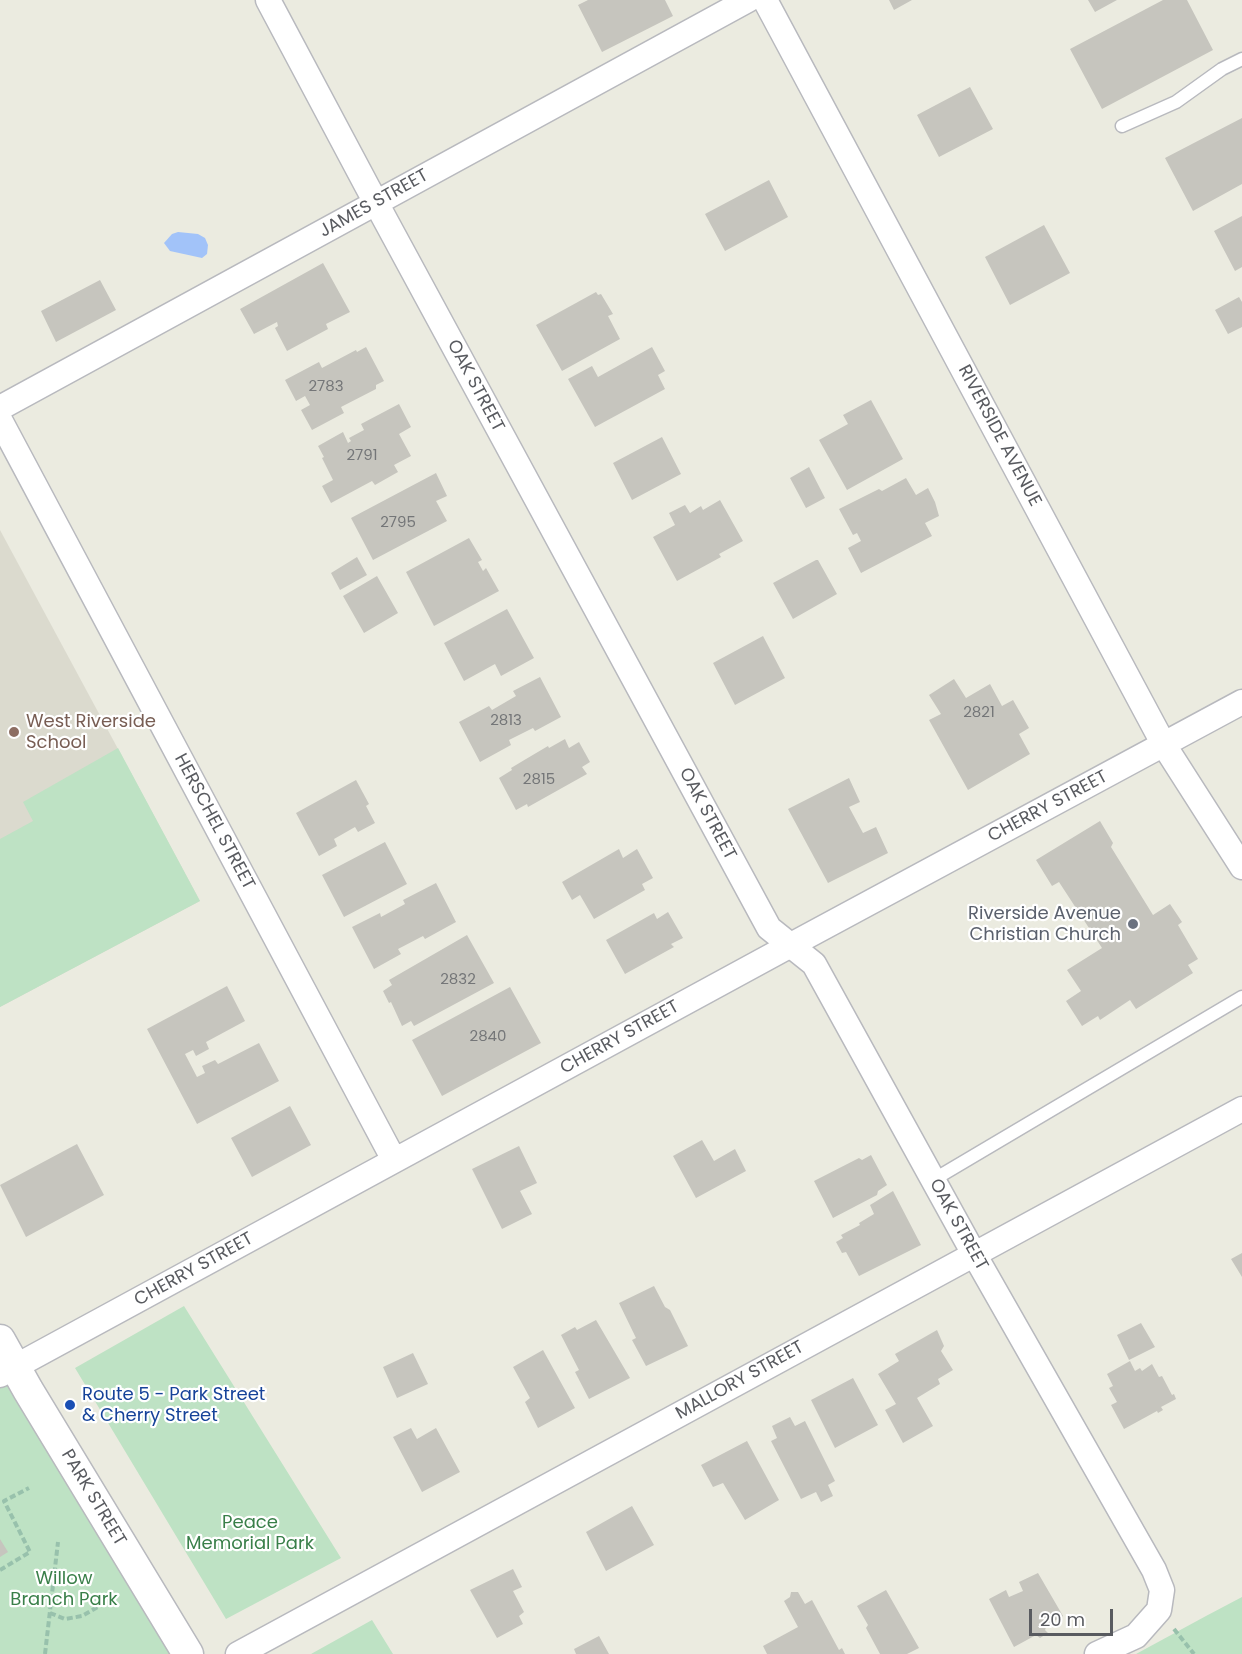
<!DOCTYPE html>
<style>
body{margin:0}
#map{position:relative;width:1242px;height:1654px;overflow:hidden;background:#ebebe0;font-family:Poppins,sans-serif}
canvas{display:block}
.scale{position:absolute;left:1029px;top:1609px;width:84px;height:27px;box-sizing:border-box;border:3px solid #595b60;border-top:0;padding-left:8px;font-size:18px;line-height:21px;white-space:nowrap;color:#595b60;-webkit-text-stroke:4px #fff;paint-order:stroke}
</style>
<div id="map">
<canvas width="1242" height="1654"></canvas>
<div class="scale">20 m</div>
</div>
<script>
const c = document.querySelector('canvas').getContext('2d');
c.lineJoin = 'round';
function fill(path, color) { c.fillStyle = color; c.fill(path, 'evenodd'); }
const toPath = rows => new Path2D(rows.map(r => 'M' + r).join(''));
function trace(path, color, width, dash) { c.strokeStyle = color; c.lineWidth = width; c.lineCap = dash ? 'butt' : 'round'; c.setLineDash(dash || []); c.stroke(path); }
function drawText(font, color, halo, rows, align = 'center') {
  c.font = font + ' Poppins,sans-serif'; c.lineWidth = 4.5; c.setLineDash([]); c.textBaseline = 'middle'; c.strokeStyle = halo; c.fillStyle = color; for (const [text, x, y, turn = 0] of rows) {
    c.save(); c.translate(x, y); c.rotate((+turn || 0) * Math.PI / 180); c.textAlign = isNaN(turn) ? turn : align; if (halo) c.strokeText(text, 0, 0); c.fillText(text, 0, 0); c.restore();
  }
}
fill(toPath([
 [0,530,200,901,0,1007]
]), '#dbdace');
fill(toPath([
 [118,748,200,901,0,1007,0,839,33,821,23,802],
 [184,1306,341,1558,226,1619,75,1368],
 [15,1368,174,1654,0,1654,0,1377],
 [1242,1597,1242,1654,1136,1654,1206,1616],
 [372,1620,393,1654,311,1654]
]), '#bee2c4');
fill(toPath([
 [178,232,198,234,205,238,208,245,207,254,202,258,170,251,164,243,172,234]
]), '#a2c3f9');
fill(toPath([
 [588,0,665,0,673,16,602,52,578,5],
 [889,0,912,0,894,10],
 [1088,0,1117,0,1095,12],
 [1163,0,1187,0,1213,50,1102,109,1070,49],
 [970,87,993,129,939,157,917,115],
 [1242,118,1242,184,1193,211,1165,158],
 [769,180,788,217,725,251,705,214],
 [1242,216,1242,267,1235,271,1214,231],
 [1044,225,1070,273,1010,305,985,257],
 [323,263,350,312,326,324,328,329,287,351,275,328,278,326,277,322,254,334,240,309],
 [100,280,116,310,56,342,41,311],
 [596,292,598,295,601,294,613,314,608,316,620,339,562,371,536,325],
 [1239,297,1242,302,1242,327,1228,334,1215,310],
 [366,347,384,381,376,385,376,389,341,407,344,413,312,430,301,410,310,405,305,396,296,401,285,380,319,362,322,368,356,350,357,352],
 [652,347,665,371,658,375,665,389,595,427,568,379,592,366,598,377],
 [871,400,903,459,847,490,819,440,848,424,843,415],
 [399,404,411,427,399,434,411,456,394,465,398,472,375,485,372,481,331,503,322,486,333,480,322,458,324,457,318,446,343,432,348,443,351,441,349,438,364,430,361,424],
 [662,437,681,474,632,500,613,463],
 [809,467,825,498,806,508,790,478],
 [436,473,447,496,436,501,447,521,373,560,351,518],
 [906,478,916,495,928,488,935,502,939,516,925,523,932,536,861,573,848,548,861,541,857,533,853,535,839,509,879,489,882,491],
 [720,500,743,541,719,554,721,557,677,581,653,537,675,525,669,513,685,505,690,513,701,506,703,510],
 [469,538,482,560,478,562,483,571,486,568,499,591,434,626,406,572],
 [357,557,367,575,340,590,331,573],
 [816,560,818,560,837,594,793,619,773,583],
 [377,576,398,613,364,633,343,596],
 [507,609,534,658,501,676,495,664,464,681,444,643],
 [763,636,785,678,735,705,713,663],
 [540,677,561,717,535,731,533,728,509,740,511,745,480,762,459,722,489,706,492,710,516,696,513,691],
 [954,679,966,698,990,684,1002,706,1013,700,1029,728,1019,734,1030,754,968,790,929,720,941,714,929,695],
 [565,739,569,748,579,742,590,762,582,767,587,774,528,807,527,804,516,810,499,778,512,770,511,768,526,759,548,746,549,748],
 [849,778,860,802,849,807,863,833,876,827,888,853,828,883,788,809],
 [356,780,369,804,366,806,375,823,358,832,355,827,334,839,337,846,319,856,296,813],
 [1100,821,1113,843,1111,847,1153,915,1170,904,1182,922,1178,925,1198,959,1188,965,1193,973,1136,1009,1130,1000,1100,1020,1098,1016,1082,1026,1066,1001,1081,991,1067,970,1102,948,1059,882,1052,886,1036,860],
 [385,842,407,884,344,917,322,875],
 [619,849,623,858,637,849,653,878,642,884,645,890,594,919,580,895,572,900,562,882],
 [436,883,456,922,425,939,423,936,398,949,401,954,374,969,352,927,380,913,381,917,405,904,403,900],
 [668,912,683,938,671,944,674,947,625,974,606,940,654,913,657,919],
 [467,935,494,983,414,1026,411,1021,402,1026,391,1002,389,1003,383,991,392,985,389,980],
 [227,986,245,1021,206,1042,209,1049,196,1056,193,1050,185,1054,197,1077,205,1073,202,1066,215,1060,218,1064,259,1043,279,1081,197,1124,147,1029],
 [510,987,541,1043,442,1096,412,1040],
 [290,1106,311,1145,252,1177,231,1138],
 [702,1140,714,1161,735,1149,746,1171,696,1198,673,1156],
 [77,1144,104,1195,26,1237,0,1185],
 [519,1146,537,1183,520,1191,532,1214,502,1229,472,1169],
 [871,1155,887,1185,878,1191,877,1195,833,1218,814,1181,859,1158,862,1160],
 [893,1191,921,1245,859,1276,846,1252,842,1253,836,1242,843,1238,841,1235,860,1225,859,1223,874,1214,870,1205],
 [1242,1253,1242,1277,1231,1259],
 [654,1286,665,1307,670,1310,688,1346,646,1366,632,1340,636,1338,619,1303],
 [596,1320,630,1378,589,1399,575,1372,579,1370,561,1335,575,1327,577,1330],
 [1141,1323,1155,1347,1129,1360,1117,1335],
 [937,1330,944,1346,941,1351,953,1370,938,1379,940,1384,917,1398,933,1426,903,1443,885,1410,896,1404,878,1374,899,1361,895,1354],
 [543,1350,575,1408,538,1428,525,1402,530,1398,513,1367],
 [413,1353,428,1384,397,1398,383,1367],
 [1130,1361,1135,1371,1140,1368,1142,1371,1152,1364,1159,1377,1162,1376,1172,1395,1174,1394,1176,1399,1161,1407,1163,1410,1158,1413,1157,1411,1124,1429,1111,1405,1117,1402,1109,1388,1113,1386,1107,1374],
 [853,1378,878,1425,835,1448,811,1400],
 [790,1417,795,1426,805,1421,835,1481,828,1485,833,1496,821,1502,816,1492,801,1499,771,1441,777,1438,772,1426],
 [411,1428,417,1439,436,1428,460,1472,422,1492,393,1437],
 [747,1441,779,1500,745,1520,723,1483,713,1487,701,1465],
 [632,1506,654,1545,606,1571,586,1532],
 [0,1539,8,1552,0,1557],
 [513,1569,522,1587,513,1591,524,1612,519,1616,523,1624,497,1638,470,1590],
 [1038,1573,1063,1616,1047,1625,1045,1630,1048,1633,1040,1638,1036,1635,1014,1647,989,1599,1006,1590,1009,1597,1023,1591,1019,1582],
 [886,1590,919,1648,907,1654,880,1654,866,1628,868,1625,857,1606],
 [791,1592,798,1592,805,1604,812,1600,839,1650,842,1648,845,1654,767,1654,763,1646,798,1627,784,1601,790,1597],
 [599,1636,609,1654,576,1654,574,1649]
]), '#c6c5be');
const service = toPath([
 [1122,126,1176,102,1222,69,1242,59],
 [933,1180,1242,997]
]);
const minor = toPath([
 [268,0,368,188,769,928,814,964,974,1254,1154,1570,1162,1590,1159,1610,1136,1636,1097,1654],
 [765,0,1164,745,1242,867],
 [0,408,748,0],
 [0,420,394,1160],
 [0,1375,791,945,1242,702],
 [238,1654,1242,1109]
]);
const tertiary = toPath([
 [0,1340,28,1390,188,1654]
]);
trace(service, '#b8b9be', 15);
trace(minor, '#b8b9be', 27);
trace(tertiary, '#b8b9be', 33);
trace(toPath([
 [0,1570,30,1552,4,1501,29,1488],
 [50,1613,65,1619,82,1616,101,1605],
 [1174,1629,1194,1654],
 [45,1654,58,1542]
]), '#98c1ac', 4, [6, 3]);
trace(service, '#fff', 12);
trace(minor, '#fff', 24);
trace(tertiary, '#fff', 30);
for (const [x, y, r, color] of [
 [14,732,6,"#8d6e63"],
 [1133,924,6,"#6b7280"],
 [70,1405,6,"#1a4fb4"]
]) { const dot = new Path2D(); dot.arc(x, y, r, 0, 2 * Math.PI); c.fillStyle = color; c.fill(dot); trace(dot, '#fff', 2); }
drawText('15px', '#747678', null, [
 ["2783",326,387],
 ["2791",362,456],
 ["2795",398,523],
 ["2821",979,713],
 ["2813",506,721],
 ["2815",539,780],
 ["2832",458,980],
 ["2840",488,1037]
]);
drawText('18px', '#595b60', '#fff', [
 ["JAMES STREET",374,204,-29],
 ["OAK STREET",475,386,62],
 ["RIVERSIDE AVENUE",999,436,62],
 ["CHERRY STREET",1048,807,-28],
 ["OAK STREET",707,814,62],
 ["HERSCHEL STREET",214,822,62],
 ["CHERRY STREET",620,1038,-29],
 ["OAK STREET",958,1225,61],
 ["CHERRY STREET",194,1270,-29],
 ["MALLORY STREET",740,1381,-29],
 ["PARK STREET",93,1498,59]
]);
drawText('18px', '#785e54', '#fff', [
 ["West Riverside",26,722],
 ["School",26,743]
], 'left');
drawText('18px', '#5b616d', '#fff', [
 ["Riverside Avenue",1121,914],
 ["Christian Church",1121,935]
], 'right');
drawText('18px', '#164399', '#fff', [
 ["Route 5 - Park Street",82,1395],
 ["& Cherry Street",82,1416]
], 'left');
drawText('18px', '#397f49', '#fff', [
 ["Peace",250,1523],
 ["Memorial Park",250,1544],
 ["Willow",64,1579],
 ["Branch Park",64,1600]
]);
</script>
